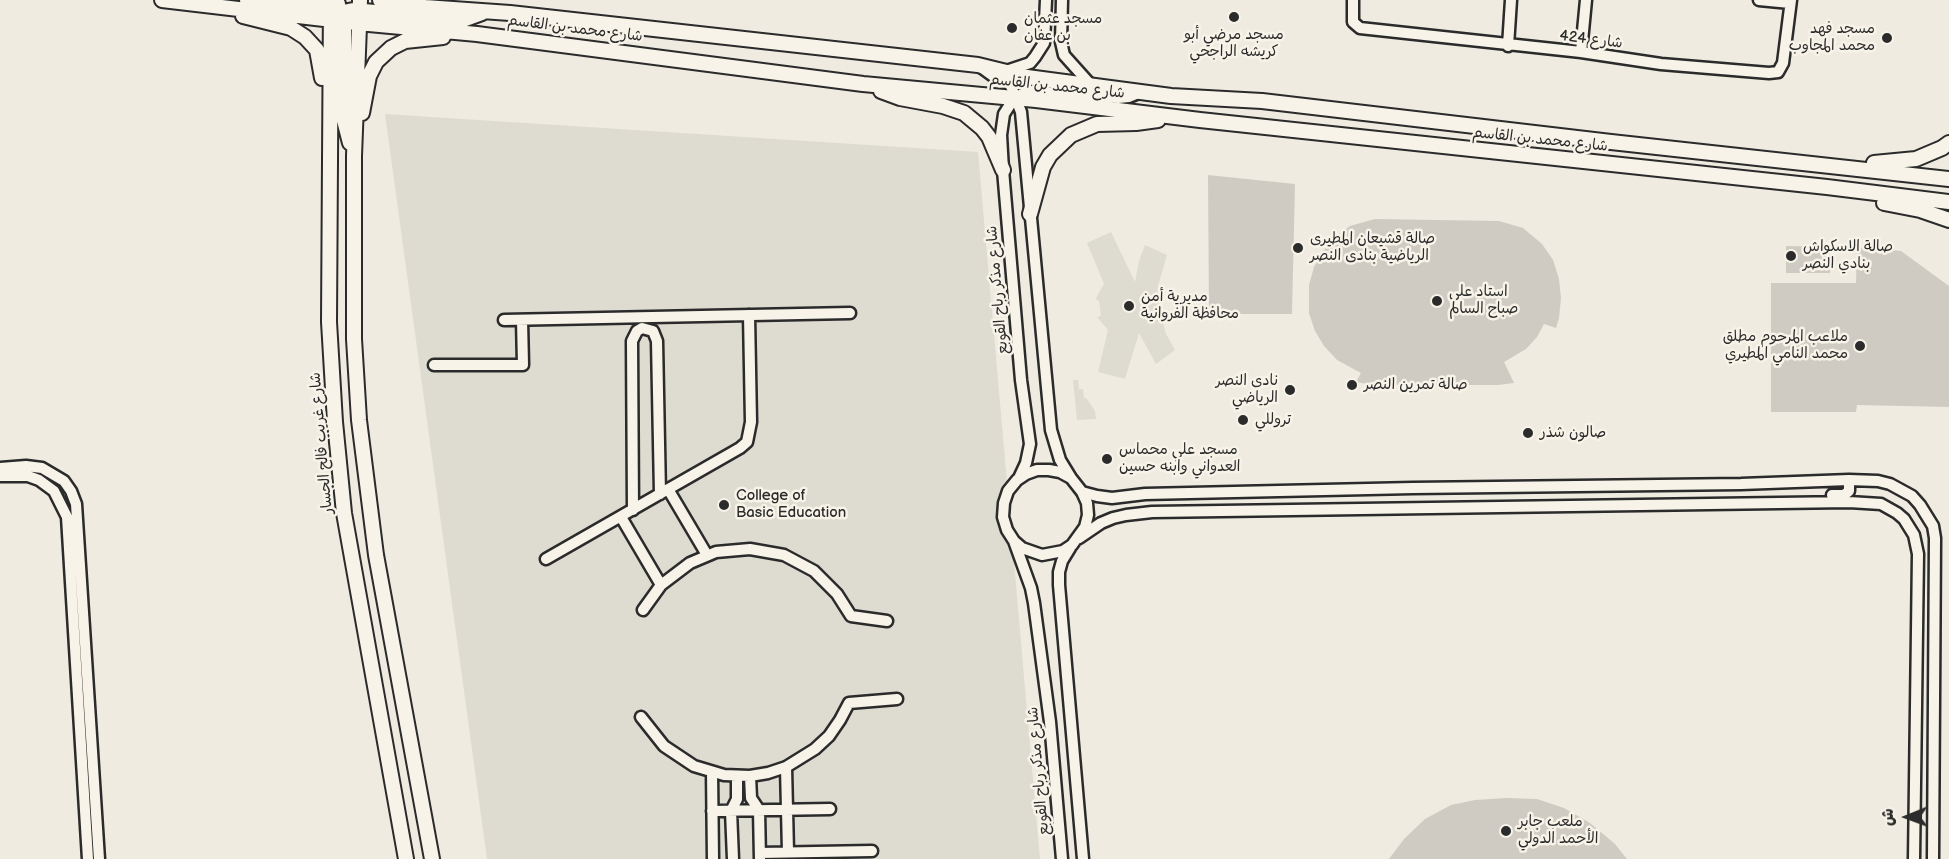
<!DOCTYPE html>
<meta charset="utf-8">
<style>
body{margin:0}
#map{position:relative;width:1949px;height:859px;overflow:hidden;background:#efebe0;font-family:"Balsamiq Sans","Playpen Sans Arabic",sans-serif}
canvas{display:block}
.north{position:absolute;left:1877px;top:787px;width:60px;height:60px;-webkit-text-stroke:4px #f7f3e8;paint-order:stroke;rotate:269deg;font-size:16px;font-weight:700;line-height:24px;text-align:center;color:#2b2b2b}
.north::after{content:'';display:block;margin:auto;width:21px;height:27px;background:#2b2b2b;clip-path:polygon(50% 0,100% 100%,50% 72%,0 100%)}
</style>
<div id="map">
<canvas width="1949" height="859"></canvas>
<div class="north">ش</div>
</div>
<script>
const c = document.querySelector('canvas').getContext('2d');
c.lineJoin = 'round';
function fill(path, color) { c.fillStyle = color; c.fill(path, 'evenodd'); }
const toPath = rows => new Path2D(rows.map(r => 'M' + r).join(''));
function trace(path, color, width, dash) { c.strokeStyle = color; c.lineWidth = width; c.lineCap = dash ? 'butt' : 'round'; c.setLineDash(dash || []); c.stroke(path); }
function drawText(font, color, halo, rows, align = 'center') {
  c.font = font + ' "Balsamiq Sans","Playpen Sans Arabic",sans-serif'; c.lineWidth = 5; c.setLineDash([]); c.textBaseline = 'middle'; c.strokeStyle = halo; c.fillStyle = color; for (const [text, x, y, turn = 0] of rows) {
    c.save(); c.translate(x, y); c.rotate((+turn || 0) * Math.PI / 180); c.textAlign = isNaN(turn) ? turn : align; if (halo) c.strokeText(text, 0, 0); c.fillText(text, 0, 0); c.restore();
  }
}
fill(toPath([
 [385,114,978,152,1040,859,487,859],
 [1111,232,1135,282,1139,261,1145,245,1167,255,1158,286,1159,307,1166,334,1175,350,1156,364,1139,333,1125,379,1098,372,1108,330,1097,317,1101,316,1099,301,1096,300,1097,296,1104,284,1087,243],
 [1073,380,1078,380,1079,389,1083,389,1084,398,1087,399,1095,411,1096,419,1077,420]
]), '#dedbd1');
fill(toPath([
 [1208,175,1295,184,1292,314,1209,314],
 [1375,219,1499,221,1523,228,1542,244,1553,260,1559,279,1561,298,1559,318,1556,328,1544,324,1537,337,1526,349,1504,362,1514,383,1498,385,1373,385,1356,382,1361,373,1337,360,1324,346,1315,331,1309,313,1309,285,1314,267,1323,251,1335,237,1350,226],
 [1786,246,1831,247,1830,273,1786,273],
 [1857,247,1901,251,1949,286,1949,407,1857,405,1856,412,1771,412,1771,283,1856,283],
 [1506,798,1537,799,1564,808,1590,823,1615,844,1627,859,1389,859,1404,839,1425,819,1451,805,1475,800]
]), '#cfcbc2');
const minor = toPath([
 [1062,0,1061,42,1064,55,1090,84],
 [1353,0,1353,22,1360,28,1581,52,1661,64,1769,73,1778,72,1783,63,1791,0],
 [1759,0,1790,3],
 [1508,46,1511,0],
 [1581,52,1586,0],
 [982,68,993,76,1004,79,1011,86,1021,112,1051,430,1060,460,1071,478,1082,492,1087,503,1088,515,1085,527,1072,545,1063,551,1042,555,1022,548,1014,541,1007,530,1003,517,1004,503,1008,491,1017,480,1026,474,1037,470,1049,470,1060,472,1071,478],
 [1006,71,1030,63,1035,57,1044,43,1046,0],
 [504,320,850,313],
 [434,365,523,365,522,320],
 [0,468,26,466,42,468,64,481,71,491,76,504,99,859],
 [0,476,28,476,39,480,54,491,67,517,88,859],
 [1019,478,1026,463,1030,444,1021,380,1003,170,1001,135,1004,114,1011,103,1020,95,1032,91,1118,98,1129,97,1141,92],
 [668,489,707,555],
 [1082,492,1097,496,1112,498,1145,494,1413,488,1741,484,1849,480,1878,481,1890,484,1912,496,1920,505,1933,526,1935,538,1933,859],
 [1832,495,1844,495,1849,491,1849,480],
 [633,510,632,341,637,331,642,328,653,331,657,341,660,494],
 [621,517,661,585],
 [1079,538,1101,523,1113,518,1126,515,1152,512,1849,502,1881,504,1897,513,1904,519,1914,535,1918,554,1914,859],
 [1014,541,1031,588,1034,603,1050,722,1062,859],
 [1070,548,1062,561,1059,572,1059,585,1083,859],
 [546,559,740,448,747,442,751,422,749,315],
 [643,610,661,585,690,563,716,552,750,549,784,555,814,571,837,594,851,616,887,621],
 [641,717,664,746,694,766,724,775,750,776,768,773,786,767,815,749,829,736,840,720,849,703,897,699],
 [786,767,788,852],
 [712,772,713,859],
 [750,776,751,798,759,810,760,859],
 [712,811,830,809],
 [760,853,872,851],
 [733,859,731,811,737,799,737,776]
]);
const major = toPath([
 [162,0,358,23,477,34,863,84,1036,100,1200,120,1827,187,1949,202],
 [247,0,319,7,338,4],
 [331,0,329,322,335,422,344,513,406,859],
 [360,0,354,156,354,339,359,420,376,555,432,859],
 [380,0,425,7,510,13,978,65,1027,77,1171,96,1262,101,1611,142,1949,179],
 [342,13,344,21,344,120,350,143],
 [243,16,291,28,305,37,317,50,322,78],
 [330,19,338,13,353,10,463,20,482,13],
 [881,91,900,98,943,106,964,113,982,128,989,137,1003,170],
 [362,113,369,76,376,62,391,48,405,41,443,37],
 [1874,163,1916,159,1942,148,1949,143],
 [1884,203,1920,210,1949,220],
 [1030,214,1043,167,1050,155,1071,135,1097,124,1136,123,1158,120]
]);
trace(minor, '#2b2b2b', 15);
trace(major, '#2b2b2b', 18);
trace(minor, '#f7f3e8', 10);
trace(major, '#f7f3e8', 14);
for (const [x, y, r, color] of [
 [1234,17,6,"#2b2b2b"],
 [1012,28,6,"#2b2b2b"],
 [1887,38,6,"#2b2b2b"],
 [1298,248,6,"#2b2b2b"],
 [1791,256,6,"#2b2b2b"],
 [1437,301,6,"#2b2b2b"],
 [1129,306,6,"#2b2b2b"],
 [1860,346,6,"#2b2b2b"],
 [1352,385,6,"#2b2b2b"],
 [1290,390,6,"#2b2b2b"],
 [1243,420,6,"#2b2b2b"],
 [1528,433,6,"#2b2b2b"],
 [1107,459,6,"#2b2b2b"],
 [724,505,6,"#2b2b2b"],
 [1506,831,6,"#2b2b2b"]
]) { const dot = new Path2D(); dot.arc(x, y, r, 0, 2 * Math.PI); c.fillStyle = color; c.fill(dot); trace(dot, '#f7f3e8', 2); }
drawText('15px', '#2b2b2b', '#f7f3e8', [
 ["مسجد عثمان",1024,19],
 ["بن عفان",1024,36],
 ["مسجد فهد",1875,29,"right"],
 ["محمد المجاوب",1875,46,"right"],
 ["مسجد مرضي أبو",1234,35,"center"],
 ["كريشه الراجحي",1234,52,"center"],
 ["صالة قشيعان المطيرى",1310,239],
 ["الرياضية بنادى النصر",1310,256],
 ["صالة الاسكواش",1803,247],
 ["بنادي النصر",1803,264],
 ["استاد علي",1449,292],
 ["صباح السالم",1449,309],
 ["مديرية أمن",1141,297],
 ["محافظة الفروانية",1141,314],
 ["ملاعب المرحوم مطلق",1848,337,"right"],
 ["محمد النامي المطيري",1848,354,"right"],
 ["نادي النصر",1278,381,"right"],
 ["الرياضي",1278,398,"right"],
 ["صالة تمرين النصر",1364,385],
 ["تروللي",1255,420],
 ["صالون شذر",1540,433],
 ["مسجد علي محماس",1119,450],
 ["العدواني وابنه حسين",1119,467],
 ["College of",736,496],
 ["Basic Education",736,513],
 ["ملعب جابر",1518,822],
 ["الأحمد الدولي",1518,839]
], 'left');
drawText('15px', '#2b2b2b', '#f7f3e8', [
 ["شارع محمد بن القاسم",575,29,7],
 ["شارع 424",1591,40,7],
 ["شارع محمد بن القاسم",1057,87,6],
 ["شارع محمد بن القاسم",1540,140,6],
 ["شارع مذكر رباح القوبع",998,290,-95],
 ["شارع غريب فالح الجسار",322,443,-95],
 ["شارع مذكر رباح القوبع",1039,771,-95]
]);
</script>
